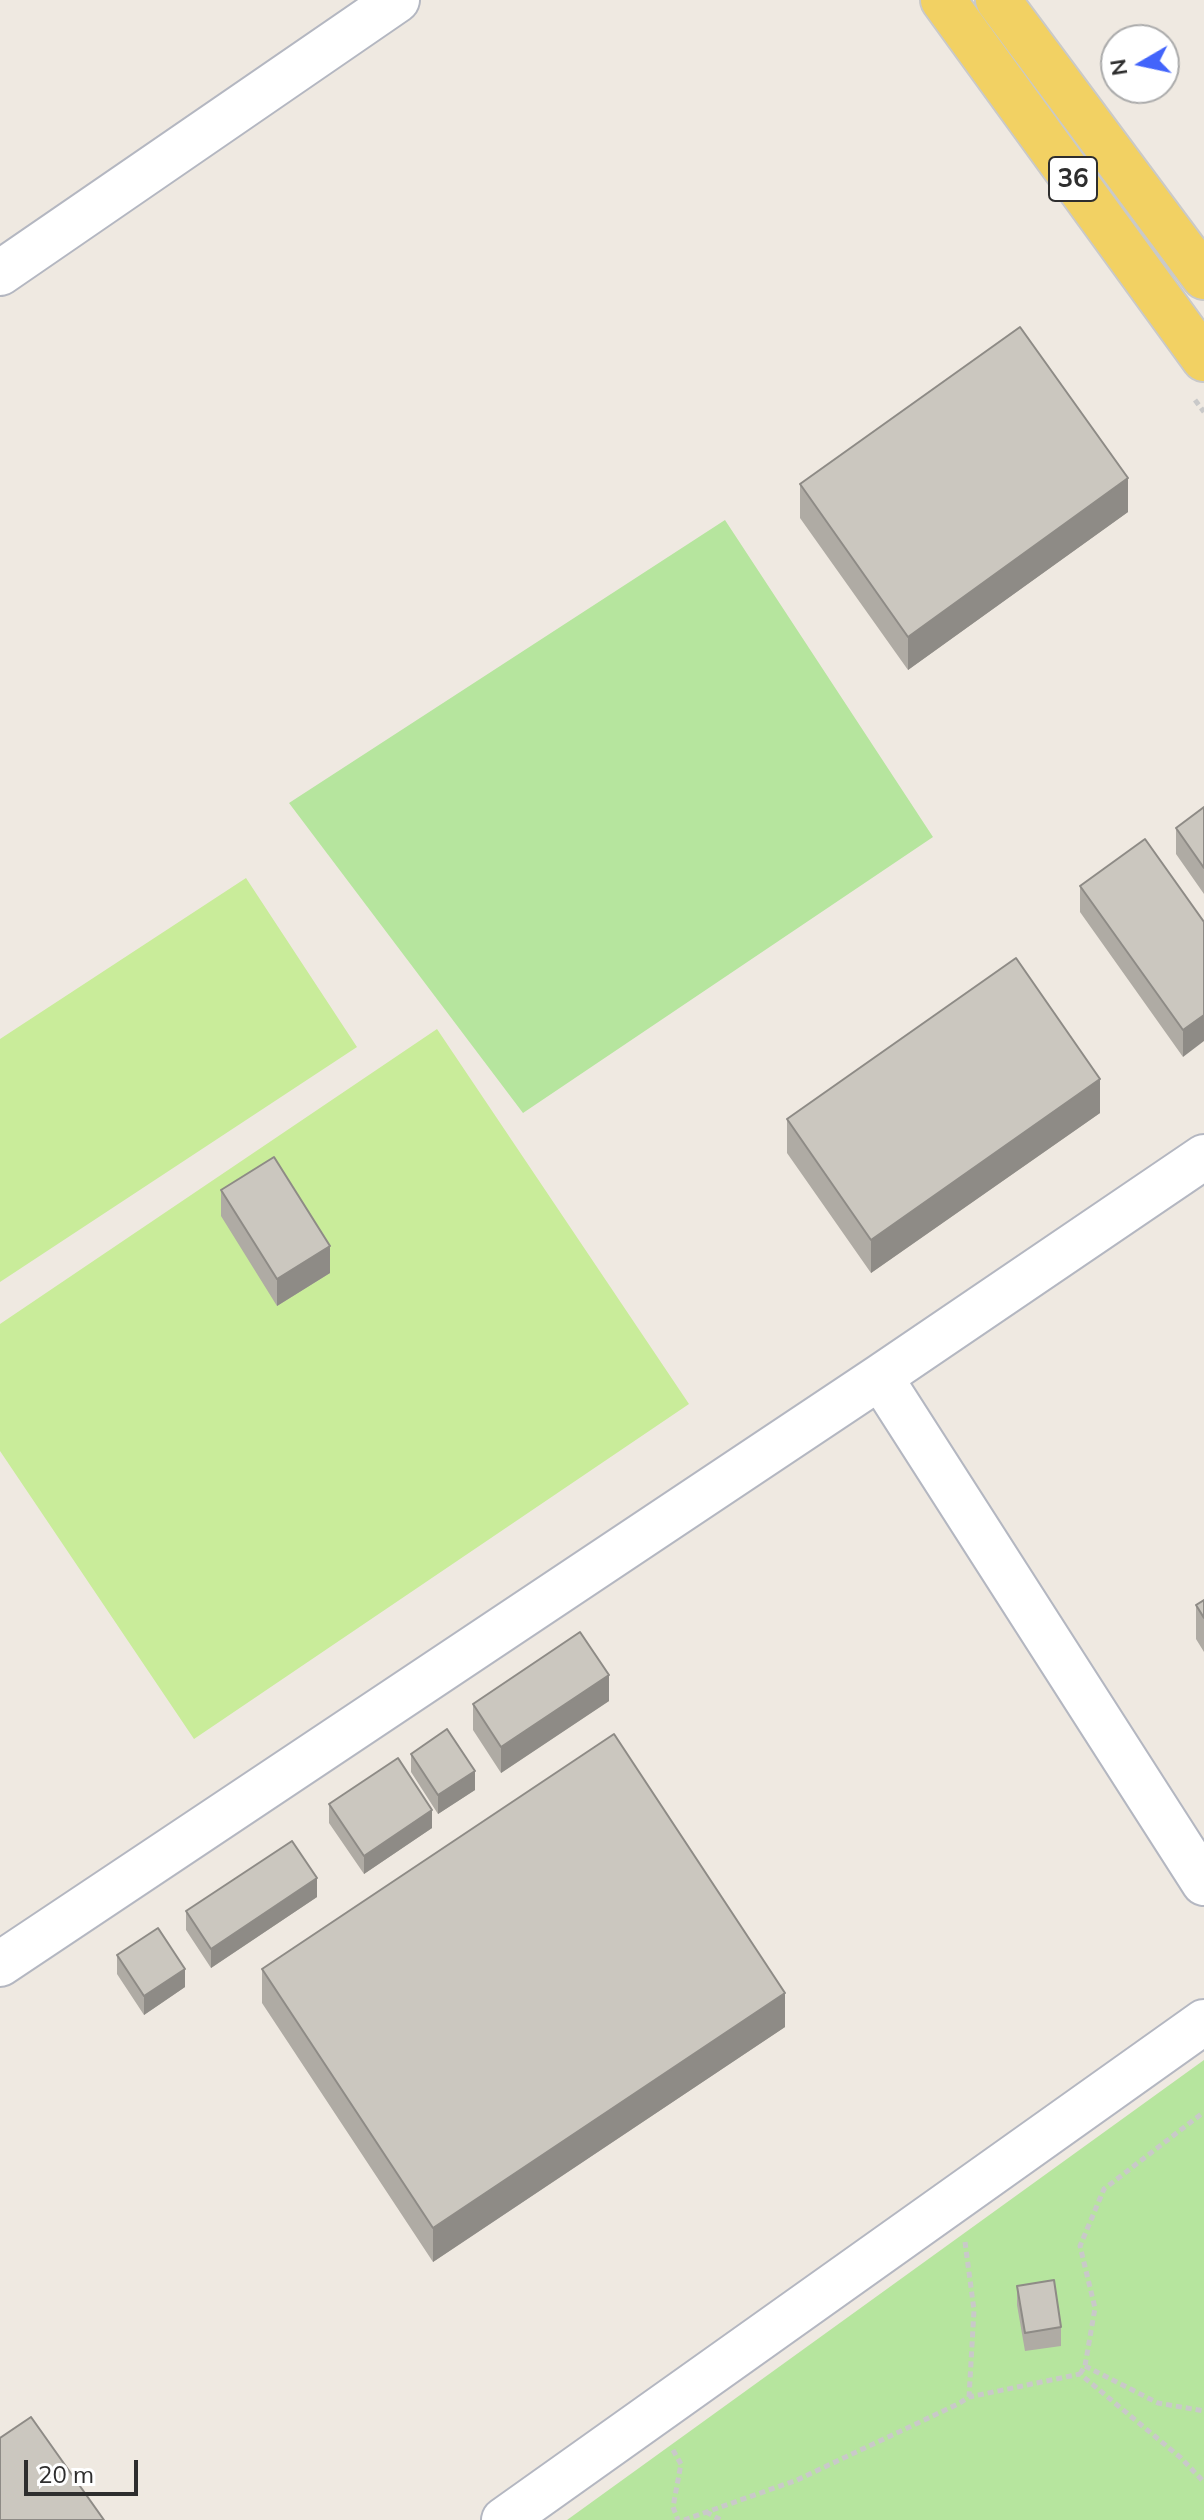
<!DOCTYPE html>
<style>
body{margin:0}
#map{position:relative;width:1204px;height:2520px;overflow:hidden;background:#efe9e1;font-family:Mulish,sans-serif}
canvas{display:block}
.north{position:absolute;left:1100px;top:24px;width:80px;height:80px;box-sizing:border-box;background:#fff;border:2px solid #ababab;border-radius:50%;rotate:261deg;font-size:22px;font-weight:700;line-height:32px;text-align:center;color:#2e2e2e}
.north::after{content:'';display:block;margin:auto;width:28px;height:36px;background:#4264fb;clip-path:polygon(50% 0,100% 100%,50% 72%,0 100%)}
.scale{position:absolute;left:24px;top:2460px;width:114px;height:36px;box-sizing:border-box;border:4px solid #2e2e2e;border-top:0;padding-left:10px;font-size:24px;line-height:28px;white-space:nowrap;color:#2e2e2e;-webkit-text-stroke:6px #fff;paint-order:stroke}
</style>
<div id="map">
<canvas width="1204" height="2520"></canvas>
<div class="north">N</div>
<div class="scale">20 m</div>
</div>
<script>
const c = document.querySelector('canvas').getContext('2d');
c.lineJoin = 'round';
function fill(path, color) { c.fillStyle = color; c.fill(path, 'evenodd'); }
const toPath = rows => new Path2D(rows.map(r => 'M' + r).join(''));
function trace(path, color, width, dash) { c.strokeStyle = color; c.lineWidth = width; c.lineCap = dash ? 'butt' : 'round'; c.setLineDash(dash || []); c.stroke(path); }
function drawText(font, color, halo, rows, align = 'center') {
  c.font = font + ' Mulish,sans-serif'; c.lineWidth = 7; c.setLineDash([]); c.textBaseline = 'middle'; c.strokeStyle = halo; c.fillStyle = color; for (const [text, x, y, turn = 0] of rows) {
    c.save(); c.translate(x, y); c.rotate((+turn || 0) * Math.PI / 180); c.textAlign = isNaN(turn) ? turn : align; if (halo) c.strokeText(text, 0, 0); c.fillText(text, 0, 0); c.restore();
  }
}
fill(toPath([
 [725,520,933,837,523,1113,289,803],
 [1204,2060,1204,2520,567,2520]
]), '#b6e59e');
fill(toPath([
 [246,878,357,1047,0,1282,0,1039],
 [437,1029,689,1404,194,1739,0,1451,0,1324]
]), '#c9ec9a');
const minor = toPath([
 [0,273,397,0],
 [880,1377,1204,1883],
 [0,1964,880,1377,1204,1157],
 [504,2520,1204,2022]
]);
const major = toPath([
 [943,0,1204,359],
 [998,0,1204,277]
]);
trace(minor, '#b4b7c1', 48);
trace(major, '#c9c9c9', 48);
trace(toPath([
 [1195,400,1204,412],
 [965,2242,974,2310,969,2397],
 [1085,2366,1158,2403,1204,2411],
 [1080,2374,1085,2366,1095,2308,1080,2246,1104,2189,1204,2112],
 [673,2450,681,2464,673,2507,678,2520],
 [706,2512,721,2520],
 [684,2520,797,2480,958,2404,969,2397,1080,2374,1181,2458,1204,2482]
]), '#c9c9c9', 5, [6, 4]);
trace(minor, '#fff', 44);
trace(major, '#f2d163', 44);
fill(toPath([
 [800,484,1128,512,908,670,800,518],
 [1204,807,1204,894,1176,854,1176,828],
 [1080,886,1204,922,1183,1057,1080,912],
 [1100,1113,871,1273,787,1153,787,1119],
 [221,1190,330,1273,277,1306,221,1216],
 [1204,1600,1204,1652,1196,1639,1196,1605],
 [609,1701,501,1773,473,1730,473,1704],
 [411,1754,475,1790,438,1814,411,1772],
 [329,1804,432,1828,364,1874,329,1823],
 [317,1897,211,1968,186,1930,186,1911],
 [117,1955,185,1987,144,2015,117,1974],
 [262,1969,785,2027,433,2262,262,2003],
 [1017,2286,1061,2327,1061,2346,1025,2351,1017,2305]
]), '#afaba4');
fill(toPath([
 [1128,478,1128,512,908,670,908,637],
 [1204,1015,1204,1041,1183,1057,1183,1030],
 [1100,1079,1100,1113,871,1273,871,1240],
 [330,1246,330,1273,277,1306,277,1279],
 [609,1675,609,1701,501,1773,501,1747],
 [475,1771,475,1790,438,1814,438,1795],
 [432,1810,432,1828,364,1874,364,1856],
 [317,1878,317,1897,211,1968,211,1949],
 [185,1969,185,1987,144,2015,144,1996],
 [785,1993,785,2027,433,2262,433,2228]
]), '#8e8b86');
const building = toPath([
 [1020,327,1128,478,908,637,800,484,1020,327],
 [1204,807,1204,868,1176,828,1204,807],
 [1145,839,1204,922,1204,1015,1183,1030,1080,886,1145,839],
 [1016,958,1100,1079,871,1240,787,1119,1016,958],
 [274,1157,330,1246,277,1279,221,1190,274,1157],
 [1204,1600,1204,1618,1196,1605,1204,1600],
 [580,1632,609,1675,501,1747,473,1704,580,1632],
 [447,1729,475,1771,438,1795,411,1754,447,1729],
 [614,1734,785,1993,433,2228,262,1969,614,1734],
 [398,1758,432,1810,364,1856,329,1804,398,1758],
 [292,1841,317,1878,211,1949,186,1911,292,1841],
 [158,1928,185,1969,144,1996,117,1955,158,1928],
 [1054,2280,1061,2327,1025,2333,1017,2286,1054,2280],
 [31,2417,104,2520,0,2520,0,2438,31,2417]
]);
fill(building, '#cbc7bf');
trace(building, '#8e8b86', 2);
for (const [x, y, w] of [
 [1073,179,48]
]) { const box = new Path2D(); box.roundRect(x - w / 2, y - 22, w, 44, 6); c.fillStyle = '#fff'; c.fill(box); trace(box, '#2e2e2e', 2); }
drawText('bold 26px', '#2e2e2e', null, [
 ["36",1073,179]
]);
</script>
